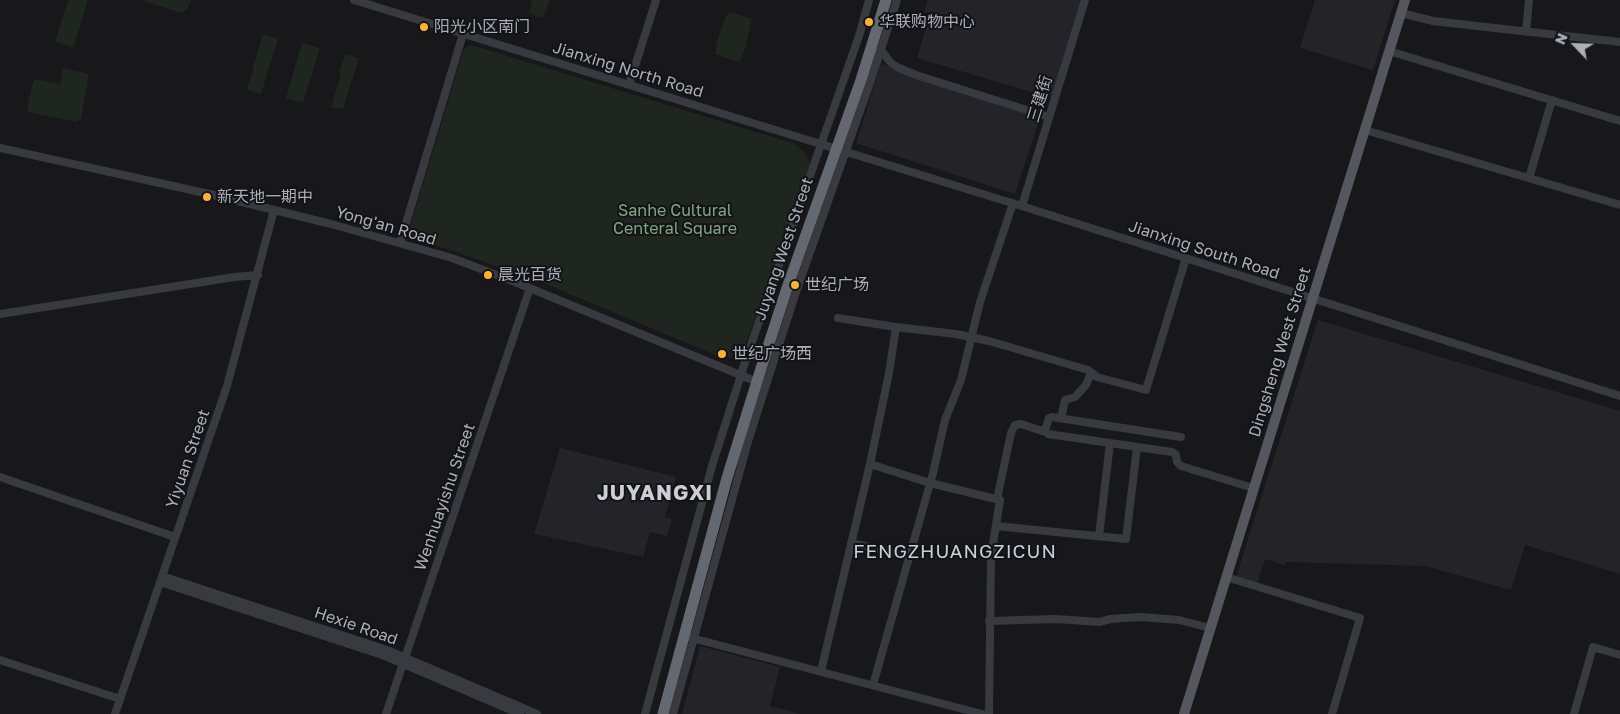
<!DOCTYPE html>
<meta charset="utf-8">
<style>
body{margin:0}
#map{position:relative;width:1620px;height:714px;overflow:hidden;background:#18181b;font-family:"Golos Text",sans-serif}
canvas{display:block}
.north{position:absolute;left:1550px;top:20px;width:50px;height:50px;-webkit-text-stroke:4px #131316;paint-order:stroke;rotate:294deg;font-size:14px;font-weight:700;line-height:20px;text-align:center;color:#a9afbb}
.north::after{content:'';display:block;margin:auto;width:18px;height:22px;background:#a9afbb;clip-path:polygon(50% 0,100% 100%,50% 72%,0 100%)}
</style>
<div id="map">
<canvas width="1620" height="714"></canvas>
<div class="north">N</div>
</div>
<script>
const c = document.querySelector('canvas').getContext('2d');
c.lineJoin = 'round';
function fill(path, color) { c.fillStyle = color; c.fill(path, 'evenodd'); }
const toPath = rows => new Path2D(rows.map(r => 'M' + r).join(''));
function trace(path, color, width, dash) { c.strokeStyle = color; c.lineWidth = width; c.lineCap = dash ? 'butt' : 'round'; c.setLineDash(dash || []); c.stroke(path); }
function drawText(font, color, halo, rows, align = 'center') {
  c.font = font + ' "Golos Text","Noto Sans SC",sans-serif'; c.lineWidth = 4; c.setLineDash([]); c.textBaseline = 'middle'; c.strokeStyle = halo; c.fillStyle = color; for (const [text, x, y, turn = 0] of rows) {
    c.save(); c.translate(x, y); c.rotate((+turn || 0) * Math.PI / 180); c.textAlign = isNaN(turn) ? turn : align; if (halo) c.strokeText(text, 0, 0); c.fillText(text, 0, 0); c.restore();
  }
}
fill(toPath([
 [928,0,1081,0,1052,98,917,58,930,14,924,12],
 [1315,0,1395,0,1373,70,1300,48],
 [881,64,1040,117,1015,194,856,143],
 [1318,320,1620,411,1620,574,1525,545,1511,590,1425,566,1286,562,1285,565,1265,559,1257,584,1236,577],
 [560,448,676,477,665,517,672,519,667,536,650,532,643,557,534,534],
 [700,646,780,667,770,706,801,714,682,714]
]), '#242428');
fill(toPath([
 [68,0,88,0,74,46,72,47,55,42],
 [141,0,191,0,187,10,181,13],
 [532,0,550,0,543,17,542,18,529,13],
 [730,12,752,19,745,49,739,62,715,54,718,38,726,16],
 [263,34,278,39,261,94,248,90,247,88,253,71,253,67],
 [302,43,320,48,303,103,286,98],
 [471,45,795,144,802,150,807,156,811,166,743,351,734,356,727,358,718,356,534,279,447,249,417,240,413,236,409,230,464,49],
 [345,54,359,58,343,109,331,107,341,75,339,73],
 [63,68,89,74,81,119,76,122,33,113,28,111,27,108,34,79,60,84]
]), '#1e261f');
trace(toPath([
 [354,0,1028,208,1620,396],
 [1401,13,1433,21,1620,42],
 [1526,32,1529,0],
 [1389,51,1620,121],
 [878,52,883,53,891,63,897,67,916,75,1049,117],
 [629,85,656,0],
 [1365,130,1620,205],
 [0,148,205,193,331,224,452,258,515,282,750,379],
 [1529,178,1552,100],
 [1022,206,1085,0],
 [400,243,463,34],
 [0,314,234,277,258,275],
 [838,318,896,327,956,334,989,341,1088,370,1097,377,1146,390,1186,258],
 [1061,418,1065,400,1075,397,1086,385,1091,373],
 [1044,430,1048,434,1172,452,1176,455,1177,462,1181,466,1253,488],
 [870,464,930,483,1000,500,991,556,989,714],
 [0,477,175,537],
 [997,499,1011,433,1015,425,1021,424,1042,431,1046,427,1049,418,1052,417,1181,437],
 [996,526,1126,539,1137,447],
 [1099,536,1110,443],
 [851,543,910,556],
 [162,576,387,650,537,714],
 [1226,577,1360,618,1332,714],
 [160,582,385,656,520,714],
 [989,621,1056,619,1099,622,1111,619,1140,617,1179,620,1210,628],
 [688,637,982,714],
 [0,660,120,699],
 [821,671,870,464,889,373,896,327],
 [873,685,933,473,945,420,961,380,980,302,1013,203],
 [115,714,227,386,274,210],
 [386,714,530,288],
 [645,714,712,466,747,356,859,36,869,0],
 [673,714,749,438,796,292,870,83,897,0],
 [1574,714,1593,647,1620,655]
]), '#393a40', 8);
trace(toPath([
 [1184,714,1405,0]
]), '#55575f', 10);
trace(toPath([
 [663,714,727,478,764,359,787,288,861,80,886,0]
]), '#646871', 11);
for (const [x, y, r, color] of [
 [869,22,5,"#ffb32c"],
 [424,27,5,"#ffb32c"],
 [207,197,5,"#ffb32c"],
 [488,275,5,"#ffb32c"],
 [795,285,5,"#ffb32c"],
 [722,354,5,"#ffb32c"]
]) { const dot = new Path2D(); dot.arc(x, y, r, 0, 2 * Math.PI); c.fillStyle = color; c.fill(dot); trace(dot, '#131316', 2); }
drawText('16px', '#a9afbb', '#131316', [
 ["华联购物中心",879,22],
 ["阳光小区南门",434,27],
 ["新天地一期中",217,197],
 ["晨光百货",498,275],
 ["世纪广场",805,285],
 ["世纪广场西",732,354]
], 'left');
drawText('16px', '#a9afbb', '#131316', [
 ["Jianxing North Road",628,70,17],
 ["三建街",1040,99,-73],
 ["Yong'an Road",386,226,16],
 ["Juyang West Street",784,249,-71],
 ["Jianxing South Road",1204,250,18],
 ["Dingsheng West Street",1280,352,-73],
 ["Yiyuan Street",188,459,-71],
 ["Wenhuayishu Street",445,497,-71],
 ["Hexie Road",356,626,19]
]);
drawText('16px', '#7fa880', '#131316', [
 ["Sanhe Cultural",675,211],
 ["Centeral Square",675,229]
]);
c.letterSpacing = '1px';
drawText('19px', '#cbced7', '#131316', [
 ["FENGZHUANGZICUN",955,552]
]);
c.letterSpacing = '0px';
c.letterSpacing = '1px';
drawText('bold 21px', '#cbced7', '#131316', [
 ["JUYANGXI",655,493]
]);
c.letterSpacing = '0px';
</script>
